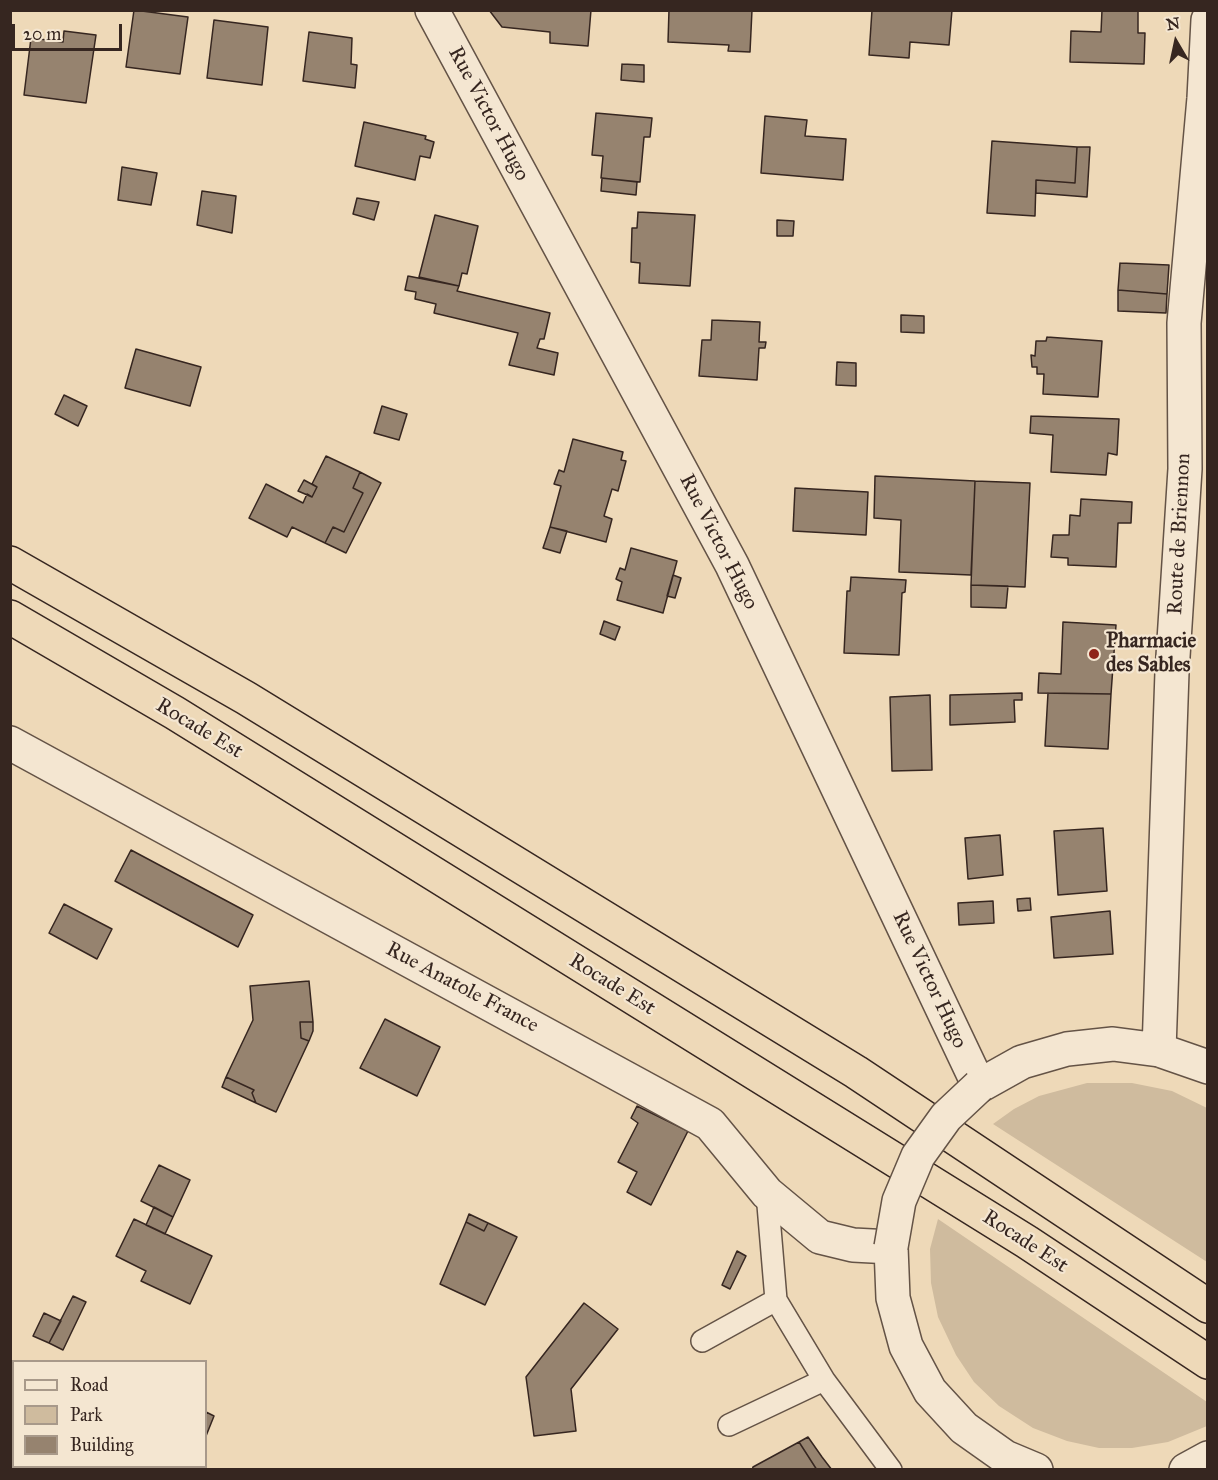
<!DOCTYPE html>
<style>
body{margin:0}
#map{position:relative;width:1218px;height:1480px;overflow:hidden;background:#eed9b8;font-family:"IM FELL Great Primer",serif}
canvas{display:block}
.frame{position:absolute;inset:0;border:12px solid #362620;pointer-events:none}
.legend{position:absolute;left:12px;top:1360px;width:195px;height:108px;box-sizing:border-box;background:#f4e6d1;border:2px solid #a8998a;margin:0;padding:8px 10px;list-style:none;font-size:18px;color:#362620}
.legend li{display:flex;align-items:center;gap:12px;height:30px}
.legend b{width:30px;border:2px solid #a8998a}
.north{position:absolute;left:1146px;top:12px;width:60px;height:60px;-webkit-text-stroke:4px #f4e6d1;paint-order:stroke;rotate:351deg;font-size:16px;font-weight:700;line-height:24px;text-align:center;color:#362620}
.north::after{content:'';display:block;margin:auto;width:21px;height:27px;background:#362620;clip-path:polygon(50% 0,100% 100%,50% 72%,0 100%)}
.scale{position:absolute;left:12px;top:24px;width:110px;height:27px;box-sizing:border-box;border:3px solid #362620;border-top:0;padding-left:8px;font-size:18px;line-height:21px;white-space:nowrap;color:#362620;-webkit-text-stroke:4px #f4e6d1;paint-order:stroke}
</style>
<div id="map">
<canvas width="1218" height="1480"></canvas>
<div class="frame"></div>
<ul class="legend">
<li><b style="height:8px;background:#f4e6d1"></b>Road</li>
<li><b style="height:16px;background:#cfbb9e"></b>Park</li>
<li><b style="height:16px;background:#96836f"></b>Building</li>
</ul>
<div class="north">N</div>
<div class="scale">20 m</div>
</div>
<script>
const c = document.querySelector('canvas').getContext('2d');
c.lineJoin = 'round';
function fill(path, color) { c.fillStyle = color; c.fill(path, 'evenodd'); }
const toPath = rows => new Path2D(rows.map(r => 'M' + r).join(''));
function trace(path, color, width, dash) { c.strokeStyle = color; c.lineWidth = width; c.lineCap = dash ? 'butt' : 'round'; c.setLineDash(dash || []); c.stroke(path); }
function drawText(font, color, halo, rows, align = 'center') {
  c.font = font + ' "IM FELL Great Primer",serif'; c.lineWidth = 4.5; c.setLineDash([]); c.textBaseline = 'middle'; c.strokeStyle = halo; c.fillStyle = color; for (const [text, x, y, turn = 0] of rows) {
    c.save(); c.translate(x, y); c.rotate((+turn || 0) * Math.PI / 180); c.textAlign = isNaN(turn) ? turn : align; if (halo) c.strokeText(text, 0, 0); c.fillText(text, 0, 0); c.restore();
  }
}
fill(toPath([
 [1087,1083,1132,1083,1172,1091,1207,1108,1207,1262,993,1124,1014,1109,1039,1096],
 [938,1219,1207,1402,1207,1426,1168,1442,1132,1448,1099,1448,1067,1441,1033,1428,999,1406,974,1382,956,1355,938,1317,931,1283,930,1249]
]), '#cfbb9e');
const building = toPath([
 [134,10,188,17,180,74,126,67,134,10],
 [489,10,591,10,588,46,550,43,550,32,502,27,489,10],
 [669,10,752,10,750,52,728,51,729,45,668,42,669,10],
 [872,10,952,10,949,45,910,42,909,58,869,55,872,10],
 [1102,10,1138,10,1138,33,1145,33,1144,64,1070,62,1071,31,1101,32,1102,10],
 [214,20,268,27,262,85,207,78,214,20],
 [64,31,96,35,86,103,24,95,31,38,63,42,64,31],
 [309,32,352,38,351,64,357,65,355,88,303,81,309,32],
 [622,64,644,65,644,82,621,80,622,64],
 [596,113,652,118,650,137,644,137,640,182,601,178,603,156,592,155,596,113],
 [765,116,807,120,805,136,846,139,843,180,761,173,765,116],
 [364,122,426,136,425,139,434,142,430,158,420,156,415,180,355,166,364,122],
 [992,141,1077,147,1075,183,1036,180,1035,216,987,213,992,141],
 [1077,147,1090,147,1087,197,1036,193,1036,180,1075,183,1077,147],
 [122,167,157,173,151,205,118,200,122,167],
 [602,178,637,182,636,195,601,191,602,178],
 [202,191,236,196,232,233,197,225,202,191],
 [357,198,379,202,374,220,353,214,357,198],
 [638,212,695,215,690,286,639,283,640,263,631,262,632,228,637,228,638,212],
 [435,215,478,226,467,274,462,273,459,286,419,277,435,215],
 [777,220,794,221,793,236,777,236,777,220],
 [1120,263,1169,265,1167,294,1118,290,1120,263],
 [408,276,459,286,457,291,550,313,544,339,540,339,537,348,558,353,554,375,509,365,518,333,434,313,436,304,415,299,416,292,405,290,408,276],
 [1118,290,1167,294,1166,313,1118,311,1118,290],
 [901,315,924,316,924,333,901,332,901,315],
 [712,320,760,322,759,342,766,342,765,348,759,348,757,380,699,376,702,340,711,340,712,320],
 [1047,337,1102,341,1098,397,1043,394,1044,374,1037,374,1037,367,1032,367,1031,355,1035,356,1036,341,1046,341,1047,337],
 [136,349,201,367,190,406,125,388,136,349],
 [837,362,856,363,856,386,836,385,837,362],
 [64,395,87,406,78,426,55,414,64,395],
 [382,406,407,414,399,440,374,433,382,406],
 [1031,416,1119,419,1117,455,1108,453,1106,475,1051,472,1053,435,1030,433,1031,416],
 [573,439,623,452,621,460,626,461,618,491,612,489,604,516,612,519,606,542,550,527,561,486,554,484,559,470,564,472,573,439],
 [326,456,360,472,353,488,363,493,344,532,333,527,325,543,292,527,287,537,249,518,266,484,303,503,307,494,312,497,317,487,312,484,326,456],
 [360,472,381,483,346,553,325,543,333,527,344,532,363,493,353,488,360,472],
 [875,476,975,481,971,575,899,572,901,520,874,518,875,476],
 [304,480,317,487,312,497,298,491,304,480],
 [975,481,1030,483,1025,587,971,585,975,481],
 [795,488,868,492,866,535,793,531,795,488],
 [1081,499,1132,502,1131,523,1118,523,1116,567,1068,565,1068,558,1051,557,1053,535,1069,535,1070,515,1080,516,1081,499],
 [550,527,567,531,560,553,543,548,550,527],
 [631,548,677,561,663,613,617,600,622,582,616,579,620,568,625,570,631,548],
 [673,575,681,578,675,598,667,596,673,575],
 [851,577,906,580,905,592,902,593,899,655,844,653,847,591,850,591,851,577],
 [971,585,1008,586,1006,608,971,607,971,585],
 [604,621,620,627,615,640,600,634,604,621],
 [1063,622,1116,625,1111,694,1038,693,1039,673,1061,674,1063,622],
 [1022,693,1022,700,1014,700,1015,722,950,725,950,695,1022,693],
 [1048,693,1111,694,1108,749,1045,746,1048,693],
 [930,695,932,770,892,771,890,697,930,695],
 [1103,828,1107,891,1058,895,1054,831,1103,828],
 [1000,835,1003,875,968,879,965,838,1000,835],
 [131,850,253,915,238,947,115,881,131,850],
 [1030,898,1031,910,1018,911,1017,899,1030,898],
 [993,901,994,923,959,925,958,903,993,901],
 [64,904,112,929,97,959,49,933,64,904],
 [1110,911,1113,954,1054,958,1051,917,1110,911],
 [309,981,313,1022,300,1022,301,1038,309,1041,276,1112,256,1103,252,1093,254,1090,226,1077,253,1020,250,986,309,981],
 [385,1019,440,1047,417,1096,360,1068,385,1019],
 [300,1022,313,1022,313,1031,309,1041,301,1038,300,1022],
 [226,1077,254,1090,252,1093,256,1103,222,1087,226,1077],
 [637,1106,688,1131,651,1205,627,1192,637,1172,618,1162,638,1123,631,1118,637,1106],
 [159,1165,190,1180,173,1217,141,1201,159,1165],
 [154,1207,173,1217,165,1234,146,1225,154,1207],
 [469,1214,488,1223,484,1231,466,1222,469,1214],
 [134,1219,212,1256,190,1304,141,1281,146,1271,116,1256,134,1219],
 [466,1222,484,1231,488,1223,517,1237,485,1305,440,1284,466,1222],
 [737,1251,746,1256,730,1289,722,1285,737,1251],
 [73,1296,86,1302,63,1350,49,1343,73,1296],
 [584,1303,618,1329,571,1389,576,1431,534,1436,526,1377,584,1303],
 [44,1313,61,1321,49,1343,33,1336,44,1313],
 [206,1412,214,1416,206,1436,206,1412],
 [808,1437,822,1457,832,1470,817,1470,799,1442,808,1437],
 [799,1442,817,1470,752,1470,753,1467,799,1442],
 [23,1466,90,1466,89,1470,22,1470,23,1466],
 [103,1466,153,1466,152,1470,110,1470,103,1466]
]);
fill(building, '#96836f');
trace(building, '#362620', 1.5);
const service = toPath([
 [702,1341,776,1300,767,1193],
 [824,1380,891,1470],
 [729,1425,824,1380,776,1300]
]);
const minor = toPath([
 [432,10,732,565,979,1086,1022,1062,1067,1049,1113,1044,1159,1050,1208,1067],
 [10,743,710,1124,767,1193,820,1237,853,1245,891,1247,893,1298,906,1346,930,1391,964,1428,1005,1457,1036,1470],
 [1159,1050,1172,672,1185,469,1184,323,1204,98,1208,20],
 [1186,1470,1208,1458]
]);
const trunk = toPath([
 [10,563,246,698,856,1072,1208,1306],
 [10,617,175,713,1027,1242,1208,1362]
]);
trace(service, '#645346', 24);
trace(minor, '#645346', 36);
trace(trunk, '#362620', 36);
trace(service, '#f4e6d1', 21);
trace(minor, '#f4e6d1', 33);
trace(trunk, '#eed9b8', 33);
const minorBridge = toPath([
 [891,1247,899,1201,918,1156,946,1117,979,1086]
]);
trace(minorBridge, '#645346', 36, []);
trace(minorBridge, '#f4e6d1', 33);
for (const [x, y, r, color] of [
 [1094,654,6,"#8f2418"]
]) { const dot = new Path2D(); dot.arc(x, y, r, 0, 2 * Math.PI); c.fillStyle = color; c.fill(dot); trace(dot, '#f4e6d1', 2); }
drawText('21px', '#362620', '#f4e6d1', [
 ["Rue Victor Hugo",488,114,62],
 ["Route de Briennon",1180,534,-87],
 ["Rue Victor Hugo",718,542,63],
 ["Rocade Est",199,729,31],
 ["Rue Victor Hugo",929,980,65],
 ["Rocade Est",612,985,32],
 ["Rue Anatole France",462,988,28],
 ["Rocade Est",1025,1242,33]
]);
drawText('bold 21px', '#362620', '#f4e6d1', [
 ["Pharmacie",1106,642],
 ["des Sables",1106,666]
], 'left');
</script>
